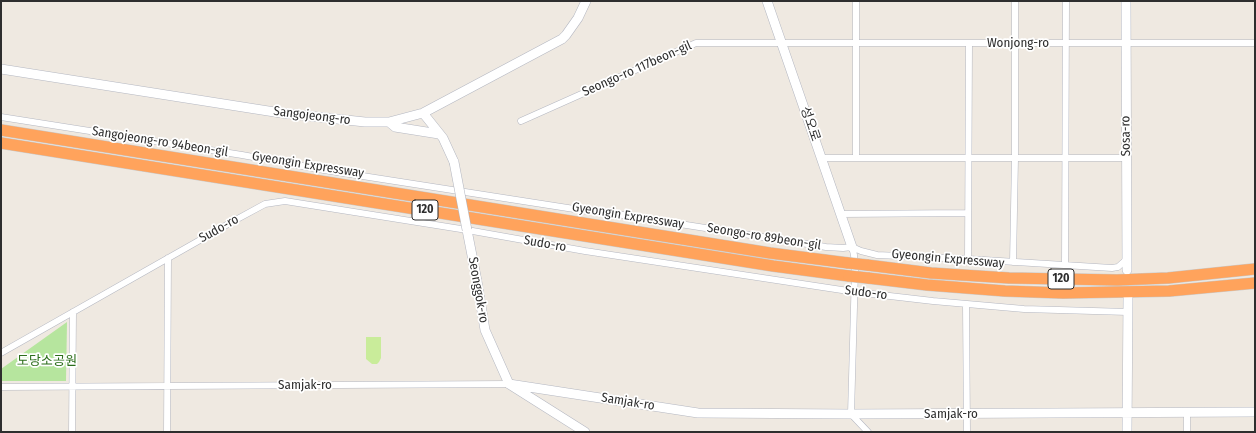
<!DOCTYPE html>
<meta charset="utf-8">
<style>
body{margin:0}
#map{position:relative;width:1256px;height:433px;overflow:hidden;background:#efe9e1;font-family:"Fira Sans Condensed",sans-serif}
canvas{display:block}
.frame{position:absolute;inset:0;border:2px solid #2e2e2e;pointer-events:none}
</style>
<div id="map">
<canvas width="1256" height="433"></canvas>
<div class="frame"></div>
</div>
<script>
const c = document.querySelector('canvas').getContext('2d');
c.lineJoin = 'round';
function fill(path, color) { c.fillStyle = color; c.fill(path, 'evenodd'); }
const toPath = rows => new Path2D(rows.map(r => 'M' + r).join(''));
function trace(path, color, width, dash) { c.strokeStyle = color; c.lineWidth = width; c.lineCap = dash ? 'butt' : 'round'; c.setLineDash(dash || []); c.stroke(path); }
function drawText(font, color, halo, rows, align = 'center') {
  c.font = font + ' "Fira Sans Condensed","Noto Sans KR",sans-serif'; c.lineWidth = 3.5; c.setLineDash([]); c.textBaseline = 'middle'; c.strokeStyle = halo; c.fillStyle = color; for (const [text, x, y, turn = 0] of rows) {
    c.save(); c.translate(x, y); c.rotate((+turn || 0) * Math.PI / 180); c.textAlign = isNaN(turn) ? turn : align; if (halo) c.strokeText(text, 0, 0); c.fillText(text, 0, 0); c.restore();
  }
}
fill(toPath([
 [67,322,66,381,1,381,1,369]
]), '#b6e59e');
fill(toPath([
 [366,337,381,337,381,358,379,362,377,364,372,364,366,359]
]), '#c9ec9a');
const street = toPath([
 [1,117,242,155,324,170,587,211,591,210,826,247,843,248,852,247],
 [521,121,696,43,1255,43],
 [822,158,1126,158],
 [856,158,856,1],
 [841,214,968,213],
 [852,247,861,251,877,255,968,259,1112,268,1118,267,1127,259],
 [852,247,854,255,855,271,851,414,868,432],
 [968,259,969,43],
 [1013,262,1015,158,1015,1],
 [1065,265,1066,1],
 [966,304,967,432],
 [1,353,230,223,265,204,285,201,467,230,585,251,855,292,933,301,1024,309,1128,312],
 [1,387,509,384],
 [1187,413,1187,432],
 [72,432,73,312],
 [167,432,168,258]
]);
const secondary = toPath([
 [767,1,852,247],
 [1126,1,1127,270],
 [1,69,281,113,365,122,389,122,423,113,562,39,566,35,578,18,586,1],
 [423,113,443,138,454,162],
 [389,122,395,127,439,134],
 [467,230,477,281,485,330,509,384,585,432],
 [509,384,698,413,851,414,1255,412],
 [1127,432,1128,298]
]);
const highway = toPath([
 [1,130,770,253,848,263],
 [1,143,773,266,849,276],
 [867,265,931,273,1009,278,1117,280,1168,278,1255,269],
 [868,278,927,285,1005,291,1063,293,1169,291,1255,283]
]);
trace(street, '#b4b7c1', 7);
trace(secondary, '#b4b7c1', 10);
trace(highway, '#c9c9c9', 12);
trace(street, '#fff', 6);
trace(secondary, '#fff', 9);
trace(highway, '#ffa35c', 11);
const secondaryBridge = toPath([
 [454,162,467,230]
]);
const highwayBridge = toPath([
 [848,263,867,265],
 [849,276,868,278]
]);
trace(secondaryBridge, '#b4b7c1', 10, []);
trace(highwayBridge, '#c9c9c9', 12, []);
trace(secondaryBridge, '#fff', 9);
trace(highwayBridge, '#ffa35c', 11);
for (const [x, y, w] of [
 [425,210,26],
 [1061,279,26]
]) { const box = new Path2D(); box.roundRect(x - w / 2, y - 10, w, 20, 3); c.fillStyle = '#fff'; c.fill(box); trace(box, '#2e2e2e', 1); }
drawText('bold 12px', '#2e2e2e', null, [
 ["120",425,210],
 ["120",1061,279]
]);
drawText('13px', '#2e2e2e', '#fff', [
 ["Wonjong-ro",1018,43],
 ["Seongo-ro 117beon-gil",637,69,-24],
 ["Sangojeong-ro",312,116,7],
 ["성오로",810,124,71],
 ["Sosa-ro",1126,136,-91],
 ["Sangojeong-ro 94beon-gil",160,142,9],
 ["Gyeongin Expressway",308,165,9],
 ["Gyeongin Expressway",628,216,9],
 ["Sudo-ro",219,229,-29],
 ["Seongo-ro 89beon-gil",764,237,9],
 ["Sudo-ro",545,244,10],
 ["Gyeongin Expressway",948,259,5],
 ["Seonggok-ro",478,290,80],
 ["Sudo-ro",866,293,7],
 ["Samjak-ro",305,385],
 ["Samjak-ro",628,402,9],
 ["Samjak-ro",951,414]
]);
drawText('13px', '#2c6e1b', '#fff', [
 ["도당소공원",47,361]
]);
</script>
